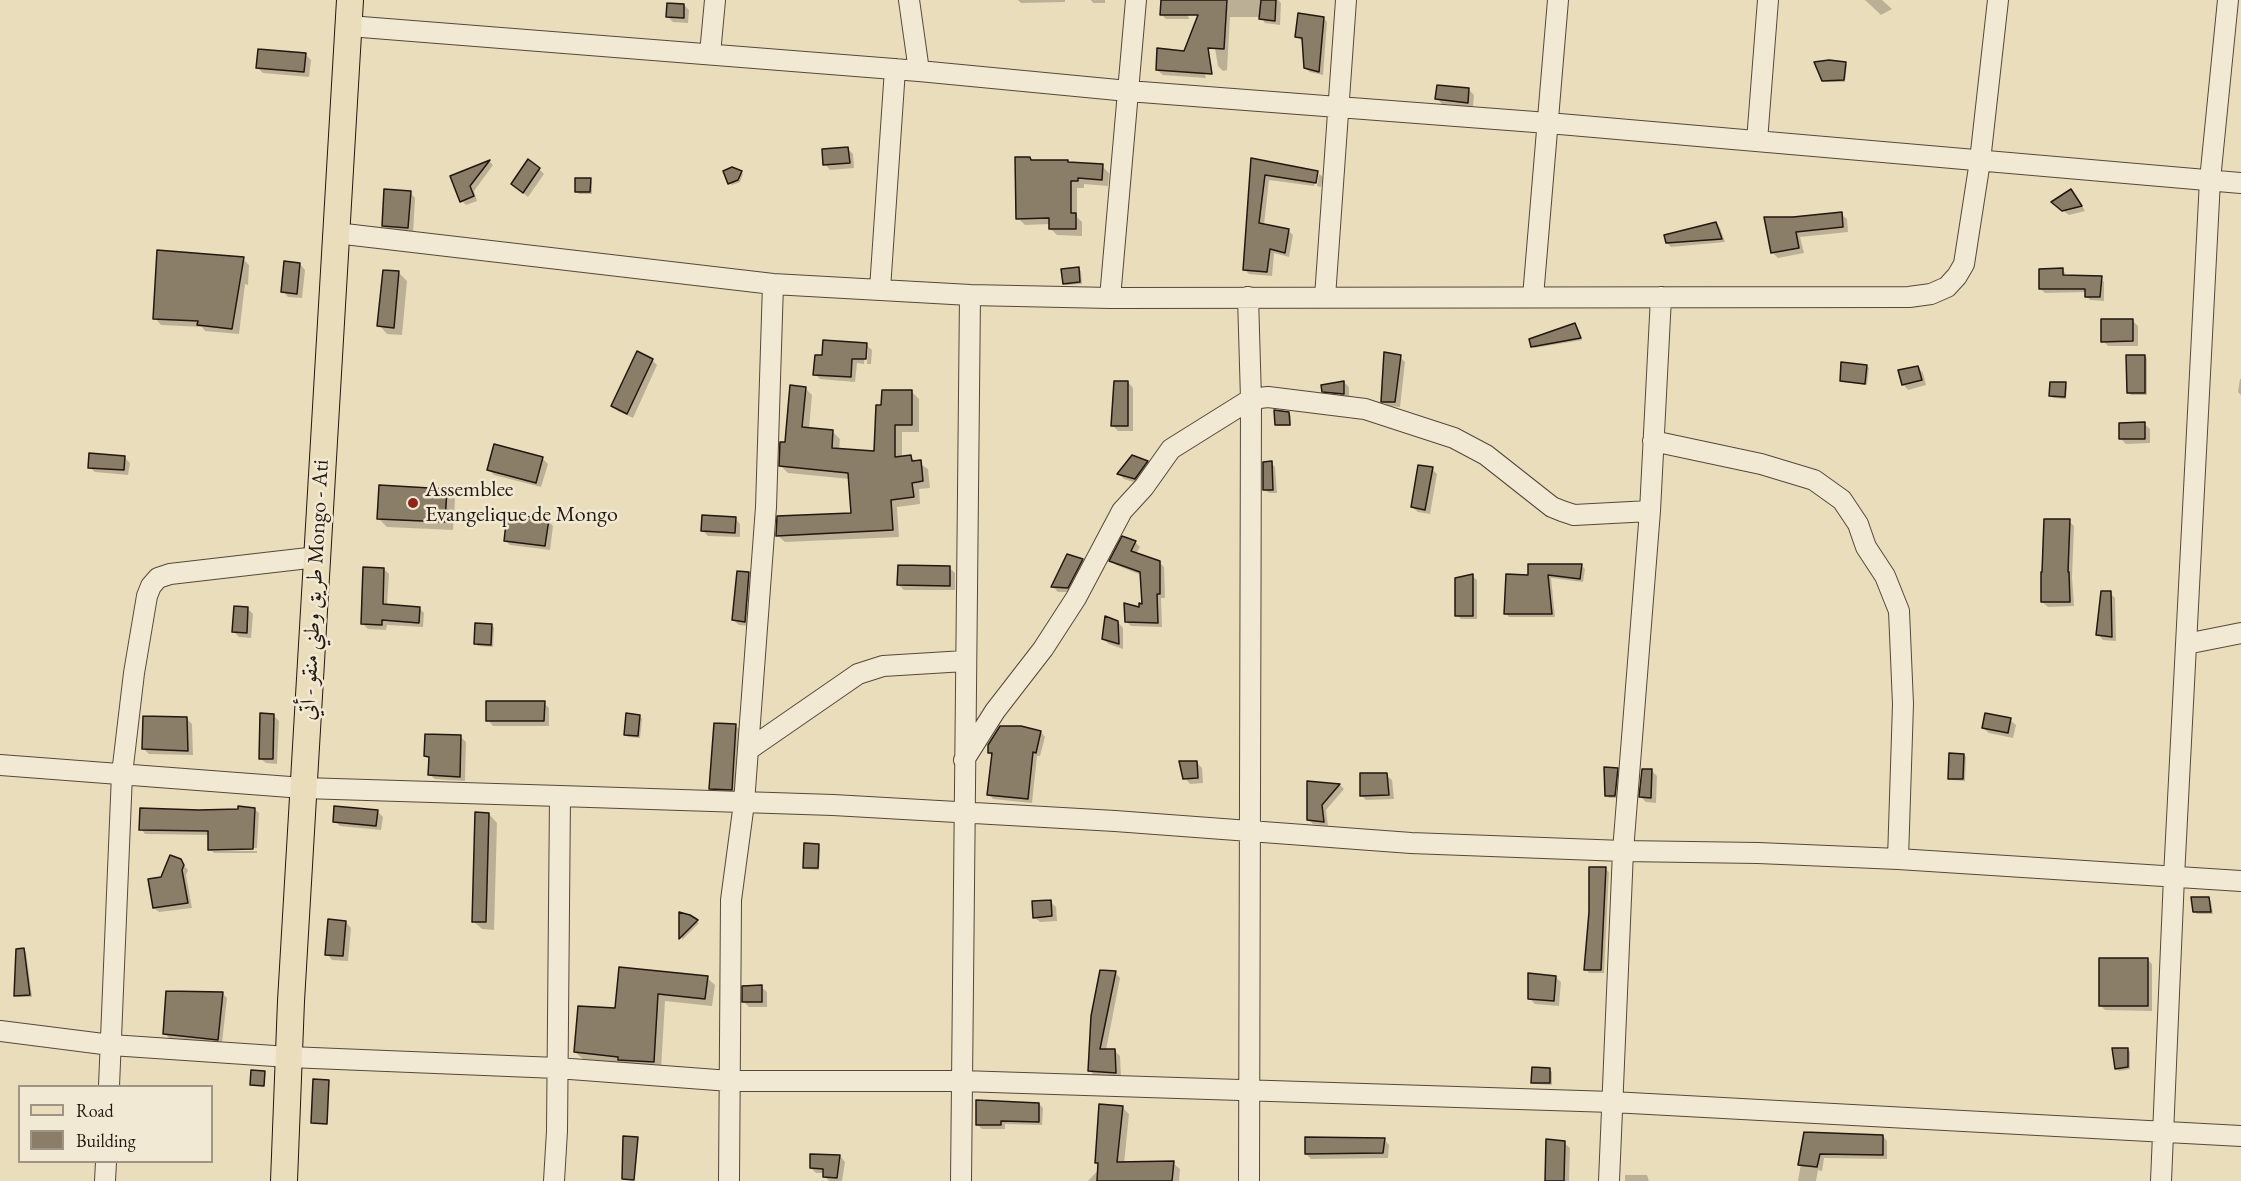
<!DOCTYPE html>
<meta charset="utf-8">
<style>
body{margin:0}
#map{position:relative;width:2241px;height:1181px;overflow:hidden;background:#eaddbc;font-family:"EB Garamond",serif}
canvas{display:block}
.legend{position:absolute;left:18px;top:1085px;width:195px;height:78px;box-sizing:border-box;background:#f1e9d3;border:2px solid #9f9585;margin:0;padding:8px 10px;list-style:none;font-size:18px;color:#23170f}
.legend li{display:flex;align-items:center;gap:12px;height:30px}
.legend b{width:30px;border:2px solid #9f9585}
</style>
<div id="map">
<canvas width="2241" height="1181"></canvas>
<ul class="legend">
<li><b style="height:8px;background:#eaddbc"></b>Road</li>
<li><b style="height:16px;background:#8a7e69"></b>Building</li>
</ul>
</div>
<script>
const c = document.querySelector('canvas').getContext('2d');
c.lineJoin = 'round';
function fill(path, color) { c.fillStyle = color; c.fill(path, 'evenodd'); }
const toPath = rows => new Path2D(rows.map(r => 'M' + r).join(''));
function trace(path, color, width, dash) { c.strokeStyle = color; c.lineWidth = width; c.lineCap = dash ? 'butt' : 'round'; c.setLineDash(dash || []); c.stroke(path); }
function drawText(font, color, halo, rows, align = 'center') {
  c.font = font + ' "EB Garamond",Amiri,serif'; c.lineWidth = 5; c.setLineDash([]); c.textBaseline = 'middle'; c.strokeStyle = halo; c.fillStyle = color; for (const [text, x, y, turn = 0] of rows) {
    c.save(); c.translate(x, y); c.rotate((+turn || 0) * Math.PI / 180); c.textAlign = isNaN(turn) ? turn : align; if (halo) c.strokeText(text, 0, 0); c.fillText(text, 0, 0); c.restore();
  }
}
fill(toPath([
 [1018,0,1065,0,1065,2,1021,3],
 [1091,0,1105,0,1105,3,1093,3],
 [1162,0,1183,0,1189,19,1166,19,1161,14],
 [1207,0,1278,0,1281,3,1280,25,1265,23,1261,17,1230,17,1227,70,1223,71,1218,66],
 [1865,0,1882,0,1892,9,1881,15],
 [684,5,689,10,688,23,673,22,667,16],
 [1323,18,1327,22,1323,75,1310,72,1305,68,1304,42,1297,37],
 [1195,42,1206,78,1163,75,1157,70,1185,53],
 [305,54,311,60,309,77,263,73,258,68],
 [1845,63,1847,65,1845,82,1826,82,1823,80],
 [1469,90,1474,95,1473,107,1442,104,1437,98],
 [848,149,853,154,854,168,830,170,825,164],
 [1030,158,1033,161,1102,166,1109,173,1108,186,1084,184,1084,188,1077,188,1077,217,1082,222,1082,236,1057,235,1050,228,1050,224,1025,225,1018,218],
 [1252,160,1319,174,1316,174,1314,186,1269,180,1264,225,1288,230,1293,235,1289,257,1274,253,1272,276,1249,274,1244,269],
 [490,162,493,165,474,191,477,201,466,205,462,201,452,176],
 [539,169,544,174,528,197,512,184],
 [741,172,743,174,740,182,732,185,730,183],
 [1319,174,1323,177,1321,187,1317,186],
 [590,180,592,182,592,194,579,194,577,192],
 [2071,191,2076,196,2085,211,2069,215,2058,207],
 [410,192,415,198,413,233,388,231,383,226],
 [1841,214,1847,219,1848,232,1800,237,1804,253,1778,258,1773,253,1766,218],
 [1715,224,1720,228,1725,242,1671,247,1667,243],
 [243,259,249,265,248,285,245,284,239,334,205,331,202,327,161,325,155,318],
 [300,264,305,270,302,298,288,297,283,291],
 [1079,269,1081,271,1082,284,1067,285,1064,283],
 [2063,270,2067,276,2100,278,2104,282,2104,301,2090,300,2086,296,2086,292,2045,293,2041,289],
 [399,273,407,281,402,335,387,334,379,325],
 [2132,320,2138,326,2138,346,2108,346,2103,341],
 [1575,325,1582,340,1534,348,1532,346],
 [866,345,872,350,871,364,867,364,868,348,865,348,864,364,857,363,855,382,820,379,815,374,824,356],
 [2145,356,2147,359,2147,395,2131,395,2129,393],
 [1400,357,1405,362,1400,407,1388,406,1382,401],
 [652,360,657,365,633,418,618,411,613,406],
 [1867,366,1869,368,1867,385,1844,382,1842,380],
 [1918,367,1923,373,1926,385,1908,390,1903,384],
 [2240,379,2241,379,2241,395,2238,392],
 [1128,382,1133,388,1133,431,1118,431,1113,426],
 [1344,382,1349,387,1349,399,1329,396,1323,391],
 [2065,384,2067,386,2066,399,2053,398,2051,396],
 [805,388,812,395,809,429,833,432,840,439,839,450,875,453,912,392,919,399,919,432,902,432,902,457,910,457,928,469,930,488,919,489,920,504,897,507,899,537,785,542,777,535,852,514,850,479,788,473,781,466],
 [1289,413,1291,416,1291,426,1279,426,1276,424],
 [2144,424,2150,429,2150,443,2126,444,2121,439],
 [124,457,130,463,128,475,95,472,89,467],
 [542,458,548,464,541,487,494,475,488,469],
 [1147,462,1152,467,1140,484,1124,479,1119,474],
 [1271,463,1275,467,1277,493,1269,493,1264,489],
 [1432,469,1437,474,1430,514,1418,512,1412,507],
 [446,491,455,499,453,530,387,527,379,519],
 [735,518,740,524,740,537,708,536,703,531],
 [548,521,553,526,550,550,510,545,505,540],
 [2069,521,2074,526,2072,577,2074,606,2048,607,2042,602],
 [1135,542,1140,547,1136,554,1159,562,1164,567,1165,598,1161,598,1162,627,1131,626,1126,621,1144,606,1141,575,1116,565,1111,560],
 [1082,560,1087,566,1073,592,1058,592,1053,587],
 [1581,565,1585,569,1583,582,1551,578,1555,617,1509,617,1505,613,1529,576],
 [949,568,955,573,955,590,904,590,899,585],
 [384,569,389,574,387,606,419,608,424,613,423,627,387,625,386,630,368,629,363,624],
 [748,574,754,579,750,626,739,625,733,620],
 [1472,576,1477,580,1477,619,1461,619,1457,615],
 [2110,593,2115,598,2116,641,2103,640,2098,634],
 [248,609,253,614,251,638,239,637,234,632],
 [1118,622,1123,628,1123,649,1109,644,1103,639],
 [492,625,494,628,493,647,478,646,476,644],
 [544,703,549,708,549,726,493,726,488,720],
 [273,715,279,721,277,764,266,763,260,758],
 [640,716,642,719,640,738,628,737,625,735],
 [187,719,192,724,193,755,149,754,143,748],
 [2010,720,2016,725,2013,738,1989,733,1983,728],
 [735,725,741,731,736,794,716,794,711,788],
 [1021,728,1041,732,1045,737,1040,756,1037,756,1032,803,993,799,989,795,993,757,989,753],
 [461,737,466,742,465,781,435,779,429,774,430,760,426,756],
 [1964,755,1966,757,1965,781,1951,780,1949,778],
 [1197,763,1202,768,1203,783,1190,784,1185,778],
 [1617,769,1619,771,1617,798,1609,798,1607,795],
 [1652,771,1657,776,1656,803,1646,802,1641,797],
 [1386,775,1392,780,1394,799,1366,800,1361,795],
 [1308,783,1340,785,1344,789,1326,810,1328,826,1313,824,1308,819],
 [254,809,259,813,257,848,212,848,212,851,210,849,209,835,145,834,141,829,199,812],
 [377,811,383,817,381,830,340,826,334,821],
 [489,814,497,823,494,930,482,929,473,921],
 [818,845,820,848,819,870,807,869,805,867],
 [212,851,257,851,257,853,214,853],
 [180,861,188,870,186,875,192,908,159,912,154,908,162,878],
 [1590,869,1605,869,1609,872,1604,973,1589,973,1586,969],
 [2209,899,2211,901,2213,914,2197,914,2194,911],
 [1051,902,1056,907,1057,921,1040,922,1034,917],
 [681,914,689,916,699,923,682,940],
 [346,922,351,928,348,961,332,960,327,954],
 [24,950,26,952,32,997,18,997,16,995],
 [2147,959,2152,964,2152,1011,2105,1010,2100,1005],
 [620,969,707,978,715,985,712,1006,665,1001,661,1069,583,1059,575,1052,616,1009],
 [1115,972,1120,978,1106,1050,1114,1050,1120,1056,1121,1077,1095,1076,1090,1071],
 [1555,977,1561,982,1559,1006,1535,1004,1529,998],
 [761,987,767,992,767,1007,749,1007,744,1002],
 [223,994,227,998,222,1043,169,1038,165,1033],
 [2128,1049,2130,1052,2130,1069,2119,1071,2116,1068],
 [1550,1070,1552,1072,1552,1085,1535,1084,1533,1082],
 [1039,1104,1043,1108,1042,1125,1005,1124,1005,1129,982,1129,978,1125],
 [1123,1108,1129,1114,1124,1164,1173,1163,1180,1169,1179,1181,1088,1181,1101,1167,1096,1162],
 [1806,1133,1883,1136,1887,1141,1887,1159,1824,1158,1822,1171,1818,1170,1816,1181,1798,1181],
 [1384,1139,1389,1145,1388,1158,1311,1159,1306,1154],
 [1564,1143,1570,1148,1569,1181,1547,1181],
 [840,1156,845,1162,842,1181,829,1181,825,1177,825,1173,816,1173,811,1168],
 [1625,1175,1647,1175,1649,1181,1625,1181]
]), '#0003');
const building = toPath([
 [1161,0,1227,0,1224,49,1208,48,1212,74,1156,70,1157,48,1184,51,1198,15,1160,15,1161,0],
 [1261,0,1276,0,1275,21,1259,19,1261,0],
 [667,3,684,4,684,18,666,17,667,3],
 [1298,13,1324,17,1319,72,1304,68,1302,38,1295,37,1298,13],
 [258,49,306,53,304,72,256,68,258,49],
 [1829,60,1846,62,1844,80,1822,81,1814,62,1829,60],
 [1437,85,1469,88,1468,103,1435,99,1437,85],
 [848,147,850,163,823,165,822,149,848,147],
 [1015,157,1030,157,1031,160,1068,160,1068,162,1103,164,1102,180,1078,178,1078,181,1071,181,1071,213,1076,213,1076,229,1049,229,1049,218,1016,219,1015,157],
 [1251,158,1318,171,1316,183,1265,175,1259,223,1289,229,1285,253,1270,249,1267,272,1243,270,1251,158],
 [528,159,540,168,523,193,511,184,528,159],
 [490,160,470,186,474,196,460,202,450,176,490,160],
 [732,167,742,171,738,180,728,184,723,171,732,167],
 [575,178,591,178,590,192,575,192,575,178],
 [384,189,411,191,408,228,382,226,384,189],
 [2071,189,2082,206,2062,211,2051,202,2071,189],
 [1842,212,1843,227,1796,232,1799,248,1771,253,1764,217,1793,217,1842,212],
 [1716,222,1722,239,1666,243,1664,235,1716,222],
 [157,250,244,257,232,329,197,325,198,321,153,319,157,250],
 [284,261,300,263,297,294,281,292,284,261],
 [1079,267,1080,282,1063,284,1061,269,1079,267],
 [2063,268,2063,275,2102,276,2100,297,2085,297,2085,289,2039,289,2039,269,2063,268],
 [383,270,399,271,394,328,377,326,383,270],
 [2101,319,2133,319,2133,341,2101,342,2101,319],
 [1575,323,1581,338,1531,347,1529,339,1575,323],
 [823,340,867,343,866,359,852,359,851,377,813,375,815,355,822,355,823,340],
 [637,351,653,359,627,414,611,406,637,351],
 [1384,352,1401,355,1395,402,1381,402,1384,352],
 [2126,355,2145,355,2145,393,2127,393,2126,355],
 [1841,362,1867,365,1865,384,1840,381,1841,362],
 [1918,366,1922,380,1902,385,1898,370,1918,366],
 [1114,381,1128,381,1128,426,1111,426,1114,381],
 [1344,381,1344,394,1322,392,1321,385,1344,381],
 [2050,382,2066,382,2065,397,2049,396,2050,382],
 [790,385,806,387,802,427,833,430,832,448,874,451,876,405,881,405,882,390,912,390,912,425,895,425,895,457,911,455,912,461,921,460,923,481,912,483,914,497,891,500,893,530,776,536,777,516,851,513,848,473,779,466,780,442,785,442,790,385],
 [1274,410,1289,412,1290,425,1275,425,1274,410],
 [2145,422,2145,439,2119,439,2119,423,2145,422],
 [494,444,543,457,536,483,487,470,494,444],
 [89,453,125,456,124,470,88,468,89,453],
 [1132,455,1148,461,1135,479,1117,474,1132,455],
 [1272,461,1273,490,1263,490,1263,462,1272,461],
 [1418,465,1433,467,1425,510,1411,507,1418,465],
 [379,485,447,489,445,522,377,519,379,485],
 [507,514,549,519,545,546,504,541,507,514],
 [702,515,736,517,735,533,701,531,702,515],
 [2044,519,2070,519,2068,572,2069,572,2070,602,2041,602,2041,572,2042,572,2044,519],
 [1122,536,1136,541,1131,551,1160,561,1160,594,1157,594,1158,623,1125,622,1124,603,1139,607,1139,603,1142,604,1140,572,1109,561,1122,536],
 [1067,554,1083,559,1068,588,1051,587,1067,554],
 [1528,564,1582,564,1580,579,1548,575,1552,614,1504,614,1506,574,1528,575,1528,564],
 [898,565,950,566,950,586,897,585,898,565],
 [363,567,384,568,383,604,420,607,419,623,382,620,382,625,361,624,363,567],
 [737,571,749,572,745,622,732,620,737,571],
 [1473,574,1473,616,1455,616,1455,578,1473,574],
 [2101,591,2111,591,2112,637,2096,635,2101,591],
 [234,606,248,607,247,633,232,632,234,606],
 [1105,616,1118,621,1119,644,1102,639,1105,616],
 [475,623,492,624,491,645,474,644,475,623],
 [486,701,545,701,544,721,486,721,486,701],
 [260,713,274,714,273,759,259,759,260,713],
 [626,713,640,715,638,736,624,735,626,713],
 [1985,713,2011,718,2008,733,1982,728,1985,713],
 [143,716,187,717,188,751,142,749,143,716],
 [714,723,736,724,732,790,709,789,714,723],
 [1000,726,1021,726,1041,731,1036,753,1033,752,1028,799,987,795,992,753,988,753,988,745,1000,726],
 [425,734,461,735,460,777,428,775,429,757,424,756,425,734],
 [1949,753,1964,754,1963,779,1948,779,1949,753],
 [1179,761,1197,761,1198,778,1183,779,1179,761],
 [1604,767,1618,768,1615,796,1605,796,1604,767],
 [1642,769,1652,769,1651,798,1639,797,1642,769],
 [1360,773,1387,773,1389,795,1360,796,1360,773],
 [1307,781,1340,784,1322,805,1324,822,1307,820,1307,781],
 [238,806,255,808,253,849,208,850,208,831,139,830,140,808,199,810,238,809,238,806],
 [334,806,378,810,376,826,333,822,334,806],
 [475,812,489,813,486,922,472,922,475,812],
 [804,843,819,844,818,868,803,868,804,843],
 [170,855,181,859,184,865,182,870,188,903,153,908,148,879,161,877,170,855],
 [1589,867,1606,867,1601,970,1584,970,1589,912,1589,867],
 [2191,897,2209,897,2211,912,2193,912,2191,897],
 [1051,900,1052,916,1033,918,1032,901,1051,900],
 [679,912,690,915,698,920,679,939,679,912],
 [328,919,346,921,343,956,325,955,328,919],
 [24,948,30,995,14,996,16,949,24,948],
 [2099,958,2148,958,2148,1006,2099,1006,2099,958],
 [619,967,708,976,705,999,658,994,654,1062,618,1060,618,1057,574,1052,578,1006,615,1008,619,967],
 [1100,970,1116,971,1100,1049,1115,1049,1116,1073,1088,1071,1091,1016,1100,970],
 [1528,973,1556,976,1554,1001,1528,999,1528,973],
 [762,985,762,1002,742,1002,742,986,762,985],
 [166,991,223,992,218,1040,163,1034,166,991],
 [2112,1048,2128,1048,2128,1067,2115,1069,2112,1048],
 [1532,1067,1550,1068,1550,1083,1531,1083,1532,1067],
 [251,1070,265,1071,264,1086,250,1085,251,1070],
 [313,1079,329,1080,327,1124,311,1123,313,1079],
 [976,1100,1039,1103,1039,1122,1001,1121,1001,1125,976,1125,976,1100],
 [1099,1104,1123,1106,1117,1162,1174,1161,1172,1181,1097,1181,1098,1163,1095,1163,1099,1104],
 [1804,1132,1883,1135,1883,1155,1820,1154,1817,1167,1798,1165,1804,1132],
 [623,1136,638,1137,634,1180,622,1179,623,1136],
 [1305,1137,1385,1138,1383,1153,1305,1154,1305,1137],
 [1546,1139,1565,1141,1564,1181,1545,1181,1546,1139],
 [810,1154,840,1155,837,1178,823,1177,823,1169,810,1168,810,1154]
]);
fill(building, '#8a7e69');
trace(building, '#23170f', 1.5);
const minor = toPath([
 [909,0,919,71],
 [349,26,919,71,1128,91,1548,123,2241,183],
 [710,54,715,0],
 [1757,141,1768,0],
 [336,233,773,284,970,295,1110,298,1909,297,1931,294,1947,287,1957,276,1964,264,1980,161,1998,0],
 [880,289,895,69],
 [1248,297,1251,399,1249,1181],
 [1325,297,1346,0],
 [1533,297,1558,0],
 [1110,298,1136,0],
 [1653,441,1761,464,1814,480,1842,500,1858,524,1866,547,1885,576,1899,611,1903,704,1898,859],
 [2186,644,2241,633],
 [748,750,858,674,883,666,965,661],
 [964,760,995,711,1043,649,1076,598,1122,511,1144,487,1171,449,1251,399,1268,397,1365,409,1454,438,1486,455,1552,507,1562,511,1574,515,1650,511],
 [0,765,303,788,560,796],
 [0,1031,111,1045,289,1057,557,1068,730,1081,961,1081,1612,1102,2241,1136],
 [109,1086,122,774,134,673,147,596,151,586,158,578,170,574,317,557],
 [105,1181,106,1162],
 [554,1181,557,1131,560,796,833,805,1115,821,1411,843,1623,851,1758,853,1898,859,2241,881],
 [729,1181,731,900,744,803,766,507,773,284],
 [961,1181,970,295],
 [1609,1181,1623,851,1650,511,1661,297],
 [2161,1181,2174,877,2210,180,2228,0]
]);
const major = toPath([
 [284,1181,291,1001,350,0]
]);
trace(minor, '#55483a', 22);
trace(major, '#23170f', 28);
trace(minor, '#f1e9d3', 20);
trace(major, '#eaddbc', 26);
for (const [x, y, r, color] of [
 [413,503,6,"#8f2418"]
]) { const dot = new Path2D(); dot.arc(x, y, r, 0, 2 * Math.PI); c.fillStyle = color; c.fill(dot); trace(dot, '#f1e9d3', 2); }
drawText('22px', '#23170f', '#f1e9d3', [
 ["Assemblee",425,490],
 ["Evangelique de Mongo",425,515]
], 'left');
drawText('22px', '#23170f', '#f1e9d3', [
 ["طريق وطني منقو - أتي Mongo - Ati",315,590,-87]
]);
</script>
